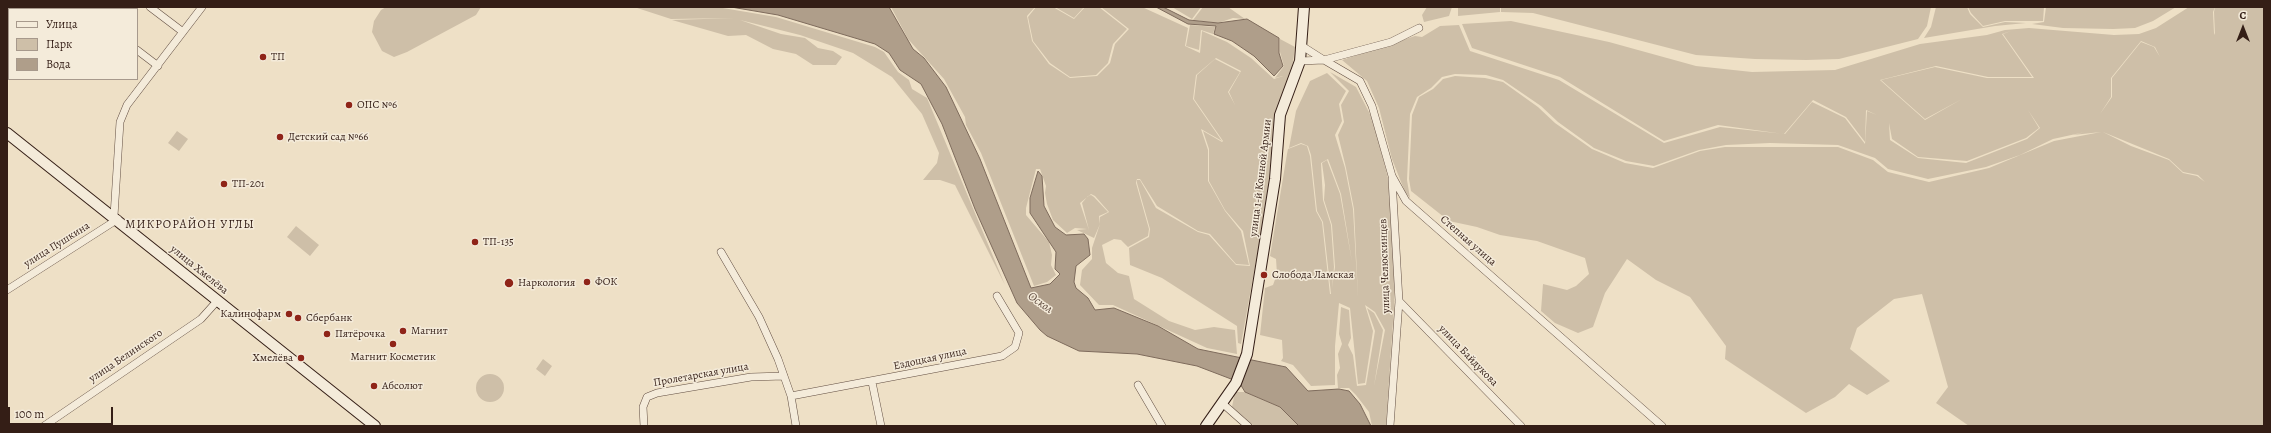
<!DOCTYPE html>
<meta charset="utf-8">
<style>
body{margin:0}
#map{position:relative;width:2271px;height:433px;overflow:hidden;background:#eee0c6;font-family:Alegreya,serif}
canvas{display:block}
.frame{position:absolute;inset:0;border:8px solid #341e16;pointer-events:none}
.legend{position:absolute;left:8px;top:8px;width:130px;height:72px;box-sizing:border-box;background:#f4ebda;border:1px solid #a7998c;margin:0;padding:5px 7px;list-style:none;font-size:12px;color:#341e16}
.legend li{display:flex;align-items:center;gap:8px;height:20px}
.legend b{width:20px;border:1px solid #a7998c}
.north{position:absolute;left:2223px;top:8px;width:40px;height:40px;-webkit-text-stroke:3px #f4ebda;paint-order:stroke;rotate:0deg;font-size:11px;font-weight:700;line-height:16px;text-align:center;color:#341e16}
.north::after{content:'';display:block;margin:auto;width:14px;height:18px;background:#341e16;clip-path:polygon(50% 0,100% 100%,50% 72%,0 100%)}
.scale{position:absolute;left:8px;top:407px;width:105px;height:18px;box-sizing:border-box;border:2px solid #341e16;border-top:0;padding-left:5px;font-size:12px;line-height:14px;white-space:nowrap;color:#341e16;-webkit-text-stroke:3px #f4ebda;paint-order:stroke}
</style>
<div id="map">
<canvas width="2271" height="433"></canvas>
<div class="frame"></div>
<ul class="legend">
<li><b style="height:5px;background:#f4ebda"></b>Улица</li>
<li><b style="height:11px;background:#cebfa8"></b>Парк</li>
<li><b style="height:11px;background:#af9e8a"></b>Вода</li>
</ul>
<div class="north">С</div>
<div class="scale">100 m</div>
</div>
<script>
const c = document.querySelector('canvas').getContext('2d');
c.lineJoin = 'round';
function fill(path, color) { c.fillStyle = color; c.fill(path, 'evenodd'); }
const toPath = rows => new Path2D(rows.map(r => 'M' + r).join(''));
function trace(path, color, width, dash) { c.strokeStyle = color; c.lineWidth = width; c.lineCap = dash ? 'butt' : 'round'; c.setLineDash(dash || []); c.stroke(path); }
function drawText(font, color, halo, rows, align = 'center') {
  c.font = font + ' Alegreya,serif'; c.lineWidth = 3; c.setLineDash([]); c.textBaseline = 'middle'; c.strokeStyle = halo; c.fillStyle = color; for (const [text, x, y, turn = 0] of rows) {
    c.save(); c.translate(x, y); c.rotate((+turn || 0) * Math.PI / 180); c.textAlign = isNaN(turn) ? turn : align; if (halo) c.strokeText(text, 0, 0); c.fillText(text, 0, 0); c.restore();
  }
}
fill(toPath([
 [386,7,481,7,476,15,407,52,394,57,382,51,372,32,374,21,381,10],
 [634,7,717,7,776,17,875,47,884,52,898,72,909,80,912,89,927,98,1005,285,955,185,940,180,923,180,937,163,939,153,922,114,892,77,853,53,800,35,740,20,781,34,805,38,818,48,833,51,842,57,836,65,813,65,796,54,773,49,746,35,728,36,672,20,735,18,671,19],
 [891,7,1035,7,1027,16,1032,41,1049,64,1070,78,1097,76,1110,63,1115,44,1129,29,1101,7,1142,7,1188,28,1185,46,1200,53,1202,31,1227,42,1251,58,1274,79,1283,76,1275,78,1284,66,1280,52,1280,39,1295,47,1292,69,1274,128,1266,206,1241,344,1238,343,1237,326,1162,278,1130,265,1129,248,1149,237,1150,229,1137,183,1137,180,1140,180,1156,208,1198,232,1209,235,1236,265,1250,266,1243,231,1225,210,1209,181,1209,149,1203,131,1222,142,1223,141,1194,99,1197,75,1215,59,1240,72,1228,92,1235,105,1229,92,1241,71,1216,58,1196,75,1193,99,1222,141,1201,129,1208,150,1208,181,1225,211,1241,231,1249,265,1236,264,1210,234,1198,231,1157,206,1140,179,1137,179,1136,183,1149,229,1148,236,1128,247,1121,240,1114,239,1102,245,1106,263,1118,273,1129,276,1134,299,1169,321,1195,330,1214,327,1235,330,1237,354,1207,348,1113,305,1099,305,1080,285,1082,270,1092,259,1092,248,1100,224,1100,217,1109,212,1095,196,1091,194,1080,203,1089,230,1082,203,1088,196,1091,195,1094,197,1108,212,1099,216,1100,224,1094,238,1077,230,1087,229,1075,228,1067,233,1053,220,1047,204,1045,193,1046,186,1040,169,1036,169,1026,208,1026,215,1049,242,1052,255,1051,265,1056,275,1047,282,1034,286,981,153,966,125,965,117,944,79,908,39],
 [1036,7,1053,7,1074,19,1085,7,1099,7,1127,29,1113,44,1108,63,1096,75,1070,77,1050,63,1033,41,1028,17],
 [1055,7,1084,7,1074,18],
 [1172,7,1201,7,1192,19],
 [1203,7,1228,7,1245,19,1233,18,1218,23,1193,20],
 [1427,7,1452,7,1449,16,1424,22,1422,15],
 [1458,7,1500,7,1500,12,1458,16],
 [1501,7,1844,7,1846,13,1844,7,1931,7,1927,26,1918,39,1839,59,1806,60,1755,59,1696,55,1533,13,1501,12],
 [1936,7,1967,7,1970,14,1983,27,2005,22,2026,23,1995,26,1924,38,1931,27],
 [1968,7,2044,7,2043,21,2005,21,1983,26,1971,13],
 [2046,7,2176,7,2153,21,2135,28,2113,29,2063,28,2032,24,2044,22],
 [2189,7,2215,7,2213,12,2214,33,2215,35,2214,12,2215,7,2264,7,2264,426,1969,426,1936,403,1948,387,1922,294,1894,299,1857,328,1850,349,1890,381,1867,395,1849,384,1835,397,1806,413,1725,359,1726,346,1690,297,1656,280,1627,259,1605,293,1593,327,1578,333,1555,323,1541,311,1543,284,1567,290,1576,286,1589,274,1585,258,1537,241,1500,235,1477,227,1449,221,1411,191,1409,179,1412,115,1419,97,1433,89,1443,79,1455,76,1485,78,1503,82,1538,107,1555,123,1592,149,1625,163,1653,168,1700,151,1725,147,1838,147,1873,160,1888,172,1929,182,1989,168,2054,141,2101,132,2073,135,2085,132,2053,139,2020,155,1986,167,1928,179,1888,169,1875,158,1838,145,1770,143,1726,145,1699,150,1654,166,1626,161,1594,148,1558,122,1541,106,1503,80,1486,75,1455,74,1442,77,1431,88,1417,97,1410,114,1407,180,1410,198,1405,192,1392,159,1379,108,1367,81,1342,60,1415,36,1422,37,1440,26,1459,25,1470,51,1559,80,1664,143,1720,127,1785,134,1812,102,1845,118,1865,144,1867,111,1877,115,1866,110,1865,142,1846,117,1813,100,1784,134,1718,125,1664,141,1560,77,1472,48,1462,24,1511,21,1609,42,1696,66,1752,72,1835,70,1920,44,1987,35,2005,30,2029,28,2114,35,2139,34,2156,28],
 [2011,31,2003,34,2034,78,1987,78,1935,67,1881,80,1925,119,1962,99,1925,120,1880,80,1936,66,1988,77,2032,77,2002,34],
 [2141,41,2155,47,2160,57,2154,47,2141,42,2112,78,2112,97,2100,114,2111,97,2111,78],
 [2028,110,2040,128,2027,139,1966,163,1918,158,1890,140,1889,123,1892,139,1918,157,1967,161,2026,138,2039,128],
 [2103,132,2169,159,2183,172,2198,175,2205,182,2197,176,2183,173,2169,160,2131,146],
 [1190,25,1215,27,1213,34,1201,30,1199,50,1186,46],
 [1330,72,1356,87,1373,120,1388,178,1394,258,1394,306,1386,426,1372,426,1369,412,1356,395,1349,388,1338,388,1337,375,1340,368,1338,354,1342,344,1339,334,1341,307,1349,310,1351,338,1348,345,1353,355,1357,386,1366,385,1375,331,1367,308,1374,313,1383,330,1374,386,1385,330,1375,312,1365,305,1373,331,1365,383,1358,384,1350,308,1339,303,1335,346,1335,385,1311,386,1293,365,1281,361,1283,358,1282,340,1260,335,1265,288,1273,285,1277,274,1276,259,1270,256,1287,154,1288,149,1301,144,1307,146,1310,156,1316,211,1322,222,1330,294,1331,294,1323,222,1317,211,1311,155,1308,146,1301,143,1289,148,1296,111,1310,81,1327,73,1346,91,1339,104,1342,121,1335,135,1345,168,1353,209,1358,298,1354,209,1346,168,1338,135,1344,122,1341,105,1349,91],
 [1328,159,1341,194,1352,262,1340,194,1327,160,1322,163,1325,185,1324,200,1332,225,1335,267,1332,288,1334,267,1331,225,1323,200,1321,163],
 [177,131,188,139,179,151,168,143],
 [296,226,319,245,310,256,287,237],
 [543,359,552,366,545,376,536,369],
 '476 388a14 14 0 1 1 28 0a14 14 0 1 1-28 0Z',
 [1235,392,1245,392,1280,407,1299,426,1254,426,1232,407]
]), '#cebfa8');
const water = toPath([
 [731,7,889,7,913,49,924,58,946,87,980,159,1031,288,1050,284,1060,274,1055,269,1056,252,1030,213,1030,198,1038,171,1042,176,1044,206,1055,227,1066,235,1084,234,1088,239,1090,255,1076,266,1074,282,1076,288,1088,298,1095,310,1114,308,1158,326,1198,349,1286,367,1308,391,1339,389,1349,391,1360,404,1371,426,1299,426,1280,407,1245,392,1239,382,1197,366,1137,354,1079,351,1047,336,1040,330,1017,303,975,209,942,124,921,84,900,70,889,53,875,44,778,15,731,7],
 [1156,7,1163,7,1189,20,1218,23,1247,19,1279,38,1279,53,1283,66,1274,76,1254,56,1232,41,1214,34,1216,26,1188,24,1156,7]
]);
fill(water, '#af9e8a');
trace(water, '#7e6b5c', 1);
const minor = toPath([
 [82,7,84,9],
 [150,7,183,32],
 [1302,46,1324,60,1391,42,1419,28],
 [137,50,158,66],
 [1300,61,1324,60,1360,81,1372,106,1392,176,1406,201,1662,426],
 [114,216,120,122,127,105,202,7],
 [721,252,759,317,778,359,791,396,796,426],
 [7,290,118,219],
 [1399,301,1521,426],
 [872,382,881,426],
 [1138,385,1162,426],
 [791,396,1002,356,1015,347,1019,333,997,296],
 [1222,403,1248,426],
 [44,426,201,319,218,300],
 [644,426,643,407,647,397,657,393,751,377,784,376],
 [1390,426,1399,301,1392,179]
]);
const secondary = toPath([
 [7,133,375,426],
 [1206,426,1236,383,1247,354,1275,179,1280,115,1300,61,1304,7]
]);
trace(minor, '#624e42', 8);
trace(secondary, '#341e16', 12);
trace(minor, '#f4ebda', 7);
trace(secondary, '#f4ebda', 10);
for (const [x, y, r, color] of [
 [263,57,4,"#8f2418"],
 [349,105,4,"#8f2418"],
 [280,137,4,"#8f2418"],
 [224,184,4,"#8f2418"],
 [475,242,4,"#8f2418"],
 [1264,275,4,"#8f2418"],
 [587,282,4,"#8f2418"],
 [509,283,5,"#8f2418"],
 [289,314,4,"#8f2418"],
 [298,318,4,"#8f2418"],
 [403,331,4,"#8f2418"],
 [327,334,4,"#8f2418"],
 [393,344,4,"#8f2418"],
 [301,358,4,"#8f2418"],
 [374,386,4,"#8f2418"]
]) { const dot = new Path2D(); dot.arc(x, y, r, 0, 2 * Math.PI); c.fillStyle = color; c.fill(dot); trace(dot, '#f4ebda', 1.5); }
drawText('11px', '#341e16', '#f4ebda', [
 ["ТП",271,57],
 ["ОПС №6",357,105],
 ["Детский сад №66",288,137],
 ["ТП-201",232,184],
 ["ТП-135",483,242],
 ["Слобода Ламская",1272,275],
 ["ФОК",595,282],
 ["Наркология",518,283],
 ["Калинофарм",281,314,"right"],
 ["Сбербанк",306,318],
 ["Магнит",411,331],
 ["Пятёрочка",335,334],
 ["Магнит Косметик",393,357,"center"],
 ["Хмелёва",293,358,"right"],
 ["Абсолют",382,386]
], 'left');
drawText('11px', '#341e16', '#f4ebda', [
 ["улица 1-й Конной Армии",1261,178,-83],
 ["Степная улица",1468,241,41],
 ["улица Пушкина",57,245,-32],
 ["улица Челюскинцев",1385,266,-92],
 ["улица Хмелёва",199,270,39],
 ["улица Белинского",126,356,-34],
 ["улица Байдукова",1468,356,46],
 ["Ездоцкая улица",930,359,-12],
 ["Пролетарская улица",701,375,-10]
]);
c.letterSpacing = '1px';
drawText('12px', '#341e16', '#f4ebda', [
 ["МИКРОРАЙОН УГЛЫ",190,225]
]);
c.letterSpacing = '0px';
drawText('italic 12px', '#5f4b3f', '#f4ebda', [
 ["Оскол",1040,303,36]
]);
</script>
